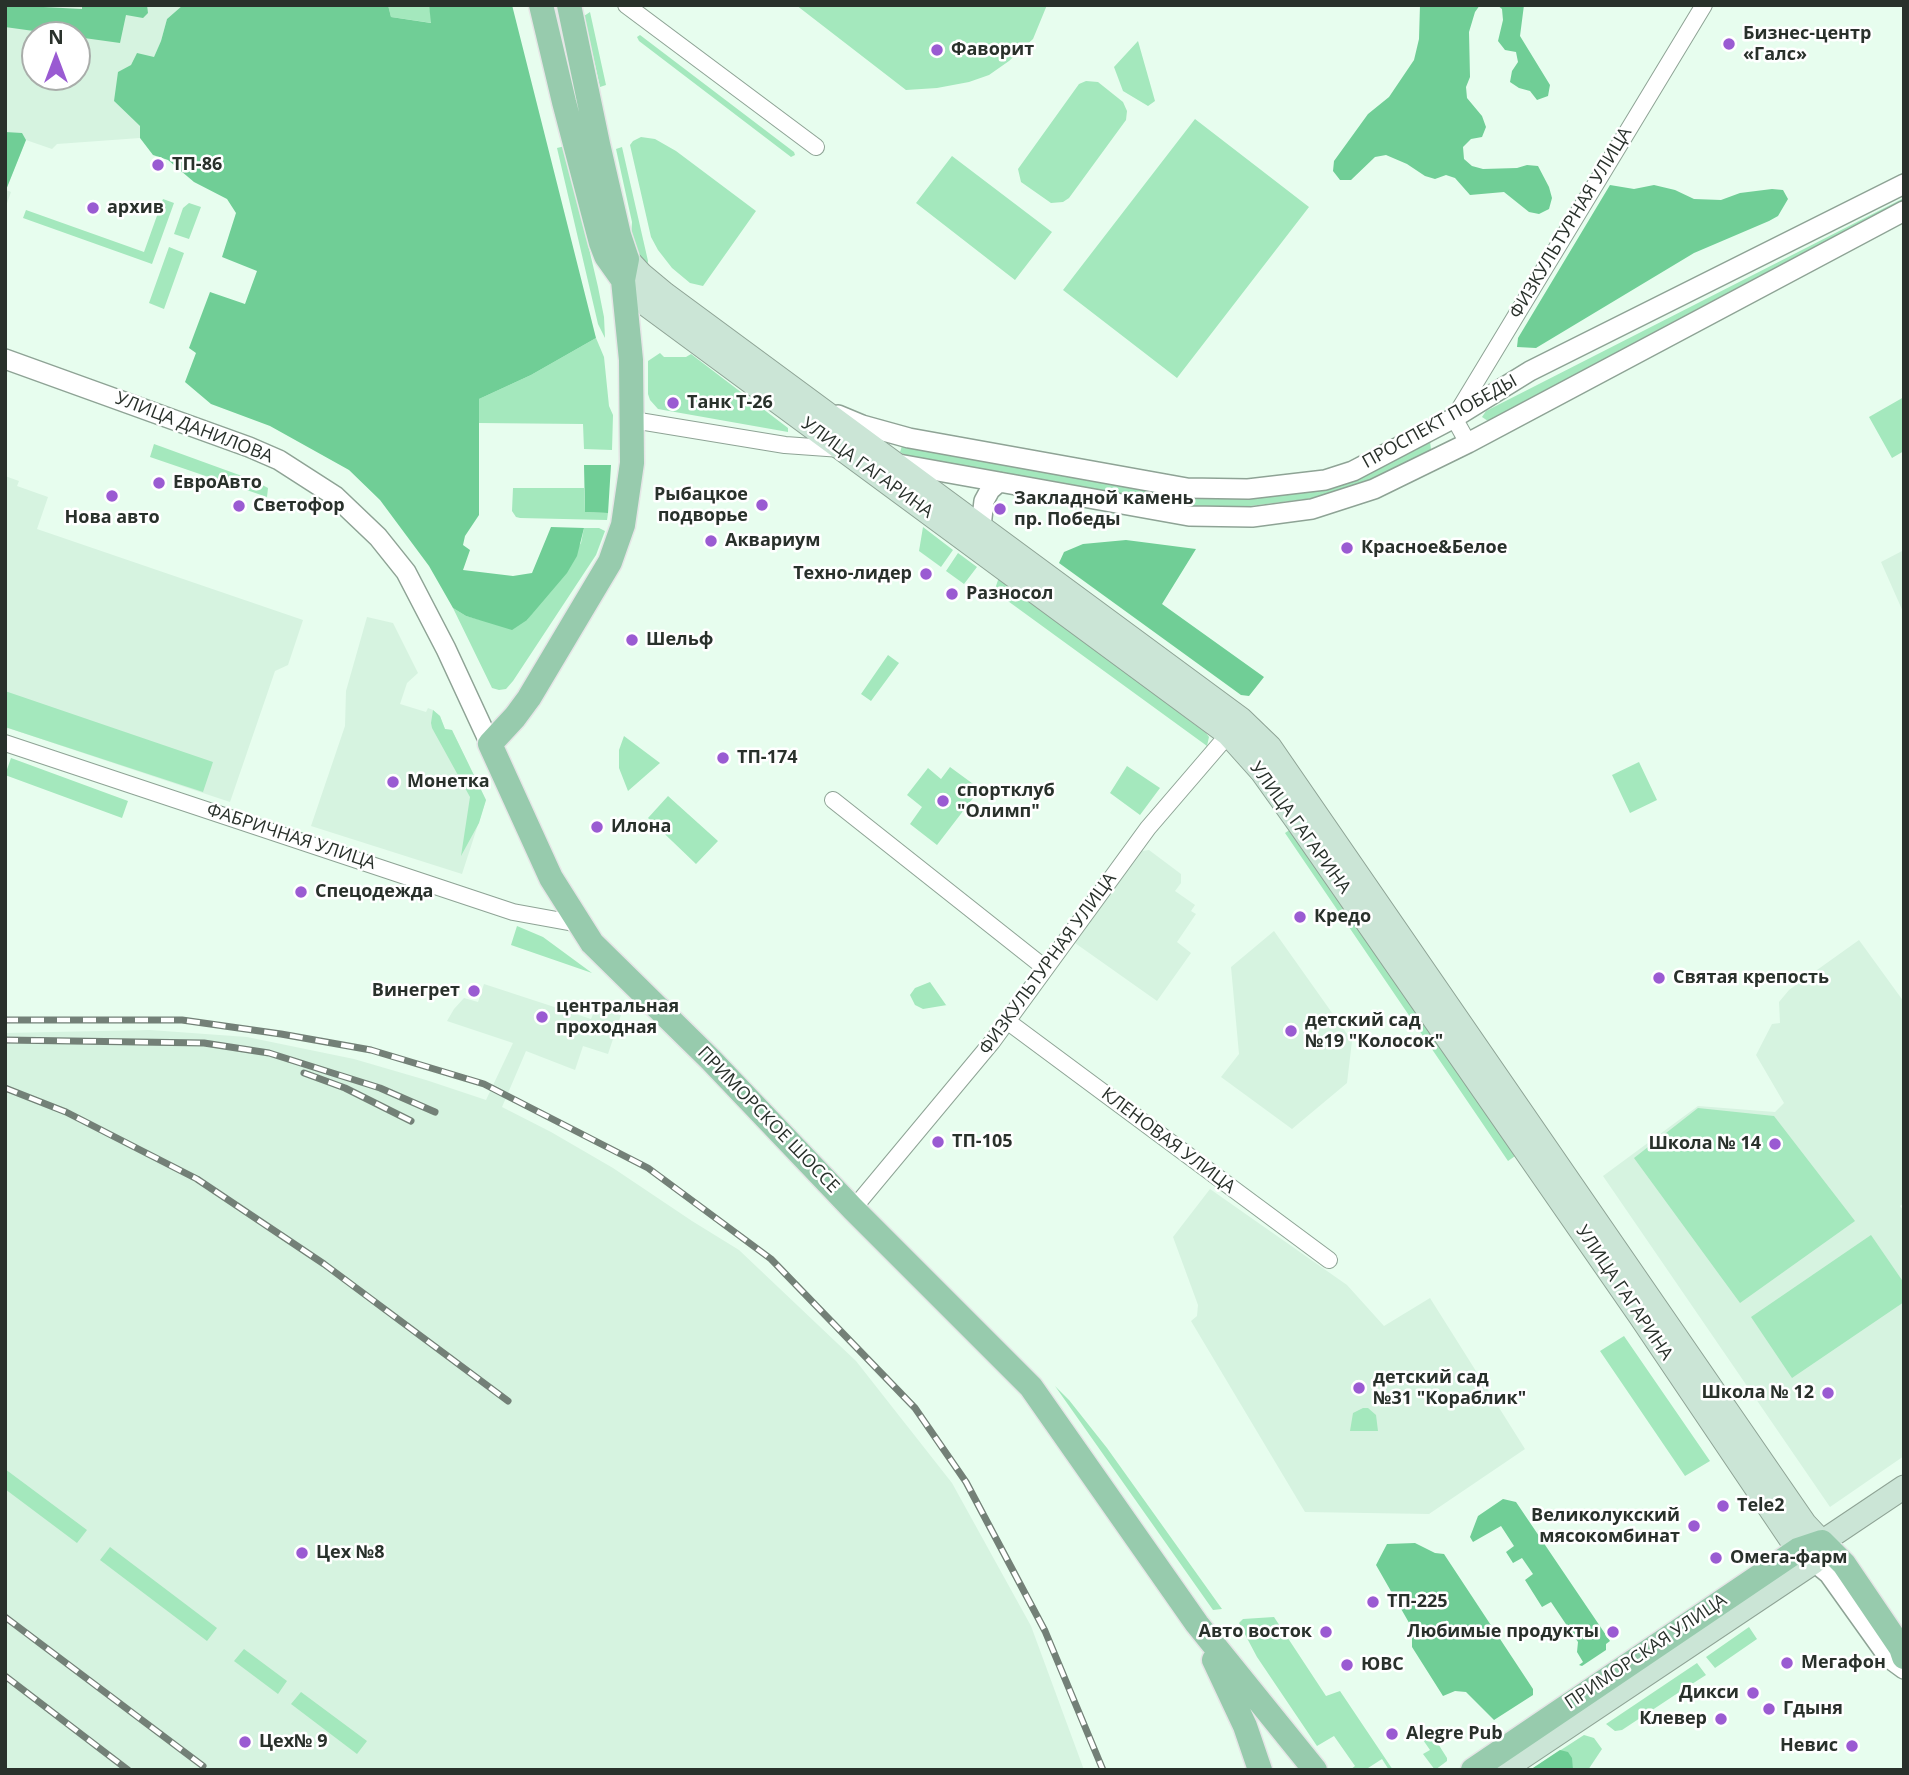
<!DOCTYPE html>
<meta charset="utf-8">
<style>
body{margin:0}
#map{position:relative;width:1909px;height:1775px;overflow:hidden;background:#e7fdee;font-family:"Open Sans",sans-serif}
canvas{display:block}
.frame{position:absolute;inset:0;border:7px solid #29312b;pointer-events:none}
.north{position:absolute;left:21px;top:21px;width:70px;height:70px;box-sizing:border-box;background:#fff;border:2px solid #a9adaa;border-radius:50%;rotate:0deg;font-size:19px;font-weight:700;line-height:28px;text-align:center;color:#29312b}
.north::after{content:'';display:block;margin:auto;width:24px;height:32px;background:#9a5bd2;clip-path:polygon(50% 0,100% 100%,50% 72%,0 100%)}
</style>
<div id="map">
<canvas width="1909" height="1775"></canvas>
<div class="frame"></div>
<div class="north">N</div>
</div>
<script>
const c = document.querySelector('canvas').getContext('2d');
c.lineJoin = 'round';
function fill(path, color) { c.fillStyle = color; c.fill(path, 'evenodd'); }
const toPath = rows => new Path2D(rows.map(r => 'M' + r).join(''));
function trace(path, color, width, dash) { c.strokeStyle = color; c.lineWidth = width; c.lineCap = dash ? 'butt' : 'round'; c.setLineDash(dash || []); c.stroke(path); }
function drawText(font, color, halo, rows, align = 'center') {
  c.font = font + ' "Open Sans",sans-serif'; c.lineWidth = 5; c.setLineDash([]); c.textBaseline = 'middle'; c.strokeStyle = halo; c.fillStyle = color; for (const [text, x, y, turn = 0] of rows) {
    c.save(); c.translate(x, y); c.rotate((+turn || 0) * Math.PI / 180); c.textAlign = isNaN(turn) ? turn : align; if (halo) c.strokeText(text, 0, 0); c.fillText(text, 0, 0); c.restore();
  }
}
fill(toPath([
 [5,5,183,5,167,19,161,41,154,57,131,65,114,101,140,126,140,138,57,144,52,149,26,140,6,190,11,192,5,209],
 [35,35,77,35,77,77,35,77],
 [5,476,19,481,17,486,48,497,37,529,303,620,288,665,275,671,230,802,8,728,5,734],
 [1904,550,1904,614,1881,562],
 [367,617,393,623,418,673,407,683,400,704,426,712,428,708,433,710,440,716,445,729,452,730,486,800,462,874,311,826,345,726,346,691],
 [1149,850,1181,874,1181,883,1175,891,1195,905,1191,911,1196,914,1177,942,1191,953,1157,1001,1075,943,1142,851],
 [1274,931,1352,1041,1347,1083,1292,1129,1221,1077,1239,1054,1231,967],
 [1859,940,1904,1002,1904,1203,1900,1206,1904,1211,1904,1456,1830,1507,1603,1176,1698,1106,1775,1112,1784,1103,1756,1055,1772,1024,1780,1023,1779,1002,1789,990],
 [484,984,591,1019,596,1007,621,1015,608,1054,583,1046,575,1070,526,1051,502,1107,551,1132,613,1168,692,1221,739,1250,856,1361,952,1483,1031,1626,1084,1770,5,1770,5,1033,150,1030,247,1037,354,1059,426,1080,486,1100,513,1043,447,1021,454,1009,464,998,478,1002],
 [1210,1189,1347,1285,1384,1326,1430,1298,1525,1449,1429,1514,1305,1512,1191,1321,1197,1316,1198,1305,1173,1237]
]), '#d6f3e0');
fill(toPath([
 [388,5,429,5,432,23,391,17],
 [796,5,1047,5,1033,39,1009,61,989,75,969,82,937,88,906,90],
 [590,12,606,85,600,87,584,16],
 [640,35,794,152,795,155,791,157,639,41,637,37],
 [1138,41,1155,101,1148,106,1123,91,1114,67],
 [1086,81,1098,82,1123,102,1127,111,1126,120,1069,198,1063,202,1051,203,1021,182,1018,169,1079,84],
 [1195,119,1309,207,1177,378,1063,290],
 [641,137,655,139,676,151,756,211,703,286,690,283,672,268,658,250,651,237,630,145,633,141],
 [565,146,598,287,604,317,605,338,598,324,557,148],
 [622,147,648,261,647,268,635,259,631,238,632,222,616,149],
 [952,156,1052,232,1015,280,916,203],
 [1904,198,1904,209,1488,421,1482,417,1486,411],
 [163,199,174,203,152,264,23,218,26,210,144,252],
 [189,203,201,207,189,239,174,234,183,208],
 [169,247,184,253,164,309,149,303],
 [596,338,604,357,609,406,613,415,612,450,584,449,583,424,478,423,479,399,531,375],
 [660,353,664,357,686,357,691,354,788,428,788,432,658,409,650,400,648,394,648,361],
 [1904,397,1904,451,1892,458,1869,417],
 [1430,441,1431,449,1427,453,1351,488,1314,498,1234,508,1204,508,1144,500,905,455,900,452,902,446,908,445,1232,497],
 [154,444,253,480,268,488,267,497,150,457],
 [513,488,584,488,585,512,608,513,607,520,520,518,516,517,512,511],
 [923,527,953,550,941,567,919,551],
 [584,528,599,528,605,531,596,555,513,681,506,689,499,690,492,688,453,608,466,616,481,620,527,620,581,543],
 [958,553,977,567,964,584,946,571],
 [999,577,1206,733,1209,737,1207,746,1001,596,996,586],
 [888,655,899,663,871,701,861,694],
 [5,691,213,762,203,792,5,727],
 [433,710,440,716,445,729,452,730,486,800,479,823,461,856,470,797,432,728,431,723],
 [624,736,660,763,628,791,619,768,619,750],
 [11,758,128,801,122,818,5,775],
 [1639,762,1657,800,1630,813,1612,775],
 [1127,766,1160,788,1140,815,1110,793],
 [950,767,980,789,937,845,910,824,922,807,907,795,928,768,941,779],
 [668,796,718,841,696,864,648,818],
 [1291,829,1518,1154,1508,1161,1285,833],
 [517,926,543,937,592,973,511,945],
 [930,982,946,1005,947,1005,923,1009,915,1005,910,995,915,988],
 [1698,1108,1774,1116,1855,1221,1740,1303,1634,1158],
 [1871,1235,1904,1283,1904,1302,1792,1378,1751,1317],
 [1624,1336,1710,1461,1685,1476,1600,1351],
 [1055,1386,1069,1400,1107,1448,1222,1609,1213,1610],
 [1363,1408,1368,1408,1376,1415,1378,1431,1350,1431,1353,1413],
 [5,1469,87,1530,77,1543,5,1489],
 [110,1547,217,1628,207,1641,100,1560],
 [1274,1617,1326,1696,1340,1691,1393,1770,1389,1770,1382,1759,1365,1770,1350,1770,1355,1766,1334,1736,1317,1746,1257,1657,1239,1623,1243,1619],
 [1749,1627,1757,1639,1715,1668,1706,1657],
 [244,1649,287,1681,278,1694,234,1661],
 [1697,1663,1706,1675,1684,1689,1622,1730,1615,1731,1606,1724],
 [301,1692,367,1741,357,1754,291,1704],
 [1430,1731,1447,1758,1447,1761,1435,1770,1423,1754,1430,1750,1421,1737],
 [1584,1735,1594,1738,1602,1749,1588,1770,1530,1770]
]), '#a4e8bd');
fill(toPath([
 [5,5,82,9,82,5,147,5,148,13,143,18,126,15,120,43,5,27],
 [183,5,388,5,391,17,431,23,429,5,512,5,596,338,531,375,479,399,479,515,465,536,463,545,470,550,463,570,513,576,532,573,551,527,584,528,577,556,567,573,527,620,512,630,466,616,453,608,429,566,380,500,349,470,270,426,211,404,185,382,196,353,189,348,210,292,245,304,257,271,222,257,236,213,227,199,194,182,168,160,153,155,140,138,140,126,114,101,118,72,131,65,137,53,154,57,161,41,167,19],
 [1420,5,1480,5,1475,12,1469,32,1470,77,1466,87,1467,98,1482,116,1486,127,1482,137,1471,139,1463,147,1464,159,1472,166,1483,169,1517,168,1527,165,1538,166,1549,187,1552,198,1549,209,1539,214,1529,212,1504,192,1470,195,1455,178,1446,175,1435,179,1425,176,1407,164,1386,155,1375,157,1351,180,1340,180,1333,171,1334,161,1368,114,1389,97,1414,60,1419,39],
 [1497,5,1524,5,1520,36,1550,85,1548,96,1537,100,1530,91,1519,88,1510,82,1512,71,1518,62,1516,52,1505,50,1498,41,1503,20,1502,9],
 [5,132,22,133,26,140,6,190],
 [1610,185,1634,189,1654,185,1675,190,1694,199,1721,200,1740,193,1772,189,1783,190,1788,199,1778,216,1769,221,1694,253,1536,348,1517,347,1518,338],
 [584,465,611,465,608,513,585,512],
 [1126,540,1196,549,1162,604,1264,677,1249,696,1241,695,1059,563,1064,552,1083,544],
 [1503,1499,1516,1502,1610,1641,1606,1644,1606,1650,1582,1666,1579,1665,1583,1662,1577,1652,1578,1642,1551,1602,1542,1607,1525,1580,1533,1574,1522,1558,1513,1563,1506,1552,1514,1546,1501,1526,1473,1542,1470,1537,1478,1516],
 [1415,1543,1435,1553,1444,1554,1533,1689,1533,1695,1494,1720,1466,1692,1455,1691,1443,1696,1412,1647,1412,1628,1376,1565,1387,1544],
 [1560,1750,1568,1752,1572,1758,1573,1770,1530,1770]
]), '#70ce96');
const minor = toPath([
 [626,5,816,147],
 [633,420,785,445,841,449],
 [1468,443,1454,418,1704,5],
 [5,743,513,912,579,924],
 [833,800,1045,968],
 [1007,1021,1329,1260],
 [853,1209,992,1042,1148,828,1233,729]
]);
const tertiary = toPath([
 [5,359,249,447,279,460,335,496,378,537,406,572,446,649,490,744],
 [838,415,862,425,909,438,1187,488,1248,489,1325,480,1353,471,1454,418,1530,371,1904,184],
 [893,463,1189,516,1252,517,1312,509,1374,489,1468,443,1904,211],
 [981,526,984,501,990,490,999,482],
 [1802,1552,1829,1574,1889,1658,1904,1669]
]);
const secondary = toPath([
 [627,259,641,274,665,294,1241,719,1270,747,1805,1524,1822,1542],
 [623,280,648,306,1228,734,1262,772,1297,821,1640,1316,1798,1550],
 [1503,1770,1814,1562,1822,1542,1904,1487]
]);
const primary = toPath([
 [541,5,564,102,601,243,606,256,623,280],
 [569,5,598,144,619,235,627,259,623,280,631,360,632,463,623,525,610,562,529,698,515,717,490,744,551,878,592,943,711,1060,853,1209,1031,1387,1197,1624,1315,1770],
 [1214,1660,1245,1726,1260,1770],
 [1473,1770,1798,1550,1822,1542,1844,1564,1901,1648,1904,1657]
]);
trace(minor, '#8ea395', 18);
trace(tertiary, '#8ea395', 22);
trace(secondary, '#8ea395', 25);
trace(primary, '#e5e6e6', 27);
trace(minor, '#fff', 16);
trace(tertiary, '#fff', 19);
trace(secondary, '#cbe5d6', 23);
trace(primary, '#97cbad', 24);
const rail = toPath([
 [5,1020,182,1020,281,1034,371,1050,484,1084,648,1168,771,1259,915,1408,966,1482,1045,1631,1103,1770],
 [5,1040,204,1043,269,1053,380,1088,435,1112],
 [304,1073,345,1088,411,1121],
 [5,1088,66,1112,197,1179,324,1264,508,1401],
 [5,1617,203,1766],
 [5,1676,128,1770]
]);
trace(rail, '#738077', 7);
trace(rail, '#fff', 4.5, [13]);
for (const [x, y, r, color] of [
 [1729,44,7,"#9a5bd2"],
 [937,50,7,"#9a5bd2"],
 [158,165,7,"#9a5bd2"],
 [93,208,7,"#9a5bd2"],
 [673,403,7,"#9a5bd2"],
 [159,483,7,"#9a5bd2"],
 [112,496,7,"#9a5bd2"],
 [762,505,7,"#9a5bd2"],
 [239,506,7,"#9a5bd2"],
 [1000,509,7,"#9a5bd2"],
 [711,541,7,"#9a5bd2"],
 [1347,548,7,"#9a5bd2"],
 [926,574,7,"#9a5bd2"],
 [952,594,7,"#9a5bd2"],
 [632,640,7,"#9a5bd2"],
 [723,758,7,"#9a5bd2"],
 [393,782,7,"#9a5bd2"],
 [943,801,7,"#9a5bd2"],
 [597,827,7,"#9a5bd2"],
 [301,892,7,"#9a5bd2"],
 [1300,917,7,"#9a5bd2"],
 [1659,978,7,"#9a5bd2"],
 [474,991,7,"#9a5bd2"],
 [542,1017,7,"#9a5bd2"],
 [1291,1031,7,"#9a5bd2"],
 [938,1142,7,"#9a5bd2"],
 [1775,1144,7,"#9a5bd2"],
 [1359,1388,7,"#9a5bd2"],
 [1828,1393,7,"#9a5bd2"],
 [1723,1506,7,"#9a5bd2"],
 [1694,1526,7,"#9a5bd2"],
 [302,1553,7,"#9a5bd2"],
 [1716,1558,7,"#9a5bd2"],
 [1373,1602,7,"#9a5bd2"],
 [1326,1632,7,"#9a5bd2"],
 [1613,1632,7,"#9a5bd2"],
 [1787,1663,7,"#9a5bd2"],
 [1347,1665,7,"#9a5bd2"],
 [1753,1693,7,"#9a5bd2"],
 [1769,1709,7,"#9a5bd2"],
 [1721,1719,7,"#9a5bd2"],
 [1392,1734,7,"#9a5bd2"],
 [245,1742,7,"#9a5bd2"],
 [1852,1746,7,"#9a5bd2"]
]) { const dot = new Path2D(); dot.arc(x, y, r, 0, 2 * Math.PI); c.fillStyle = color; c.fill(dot); trace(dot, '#fff', 2.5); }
drawText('bold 18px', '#29312b', '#fff', [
 ["Бизнес-центр",1743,34],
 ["«Галс»",1743,55],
 ["Фаворит",951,50],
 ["ТП-86",172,165],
 ["архив",107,208],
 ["Танк Т-26",687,403],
 ["ЕвроАвто",173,483],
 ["Рыбацкое",748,495,"right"],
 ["подворье",748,516,"right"],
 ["Закладной камень",1014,499],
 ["пр. Победы",1014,520],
 ["Светофор",253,506],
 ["Нова авто",112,518,"center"],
 ["Аквариум",725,541],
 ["Красное&Белое",1361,548],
 ["Техно-лидер",912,574,"right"],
 ["Разносол",966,594],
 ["Шельф",646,640],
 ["ТП-174",737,758],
 ["Монетка",407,782],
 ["спортклуб",957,791],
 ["\"Олимп\"",957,812],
 ["Илона",611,827],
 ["Спецодежда",315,892],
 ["Кредо",1314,917],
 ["Святая крепость",1673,978],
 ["Винегрет",460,991,"right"],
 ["центральная",556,1007],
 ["проходная",556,1028],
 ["детский сад",1305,1021],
 ["№19 \"Колосок\"",1305,1042],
 ["ТП-105",952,1142],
 ["Школа № 14",1761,1144,"right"],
 ["детский сад",1373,1378],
 ["№31 \"Кораблик\"",1373,1399],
 ["Школа № 12",1814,1393,"right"],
 ["Tele2",1737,1506],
 ["Великолукский",1680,1516,"right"],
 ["мясокомбинат",1680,1537,"right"],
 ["Цех №8",316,1553],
 ["Омега-фарм",1730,1558],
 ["ТП-225",1387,1602],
 ["Авто восток",1312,1632,"right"],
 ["Любимые продукты",1599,1632,"right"],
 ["Мегафон",1801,1663],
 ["ЮВС",1361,1665],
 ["Дикси",1739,1693,"right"],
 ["Гдыня",1783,1709],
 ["Клевер",1707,1719,"right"],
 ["Alegre Pub",1406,1734],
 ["Цех№ 9",259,1742],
 ["Невис",1838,1746,"right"]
], 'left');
drawText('18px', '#29312b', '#fff', [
 ["ФИЗКУЛЬТУРНАЯ УЛИЦА",1571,223,-59],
 ["ПРОСПЕКТ ПОБЕДЫ",1440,422,-29],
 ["УЛИЦА ДАНИЛОВА",194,428,21],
 ["УЛИЦА ГАГАРИНА",867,468,36],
 ["УЛИЦА ГАГАРИНА",1300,828,54],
 ["ФАБРИЧНАЯ УЛИЦА",291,837,18],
 ["ФИЗКУЛЬТУРНАЯ УЛИЦА",1048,964,-54],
 ["ПРИМОРСКОЕ ШОССЕ",768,1120,46],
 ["КЛЕНОВАЯ УЛИЦА",1168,1141,37],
 ["УЛИЦА ГАГАРИНА",1624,1293,56],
 ["ПРИМОРСКАЯ УЛИЦА",1646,1652,-34]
]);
</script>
